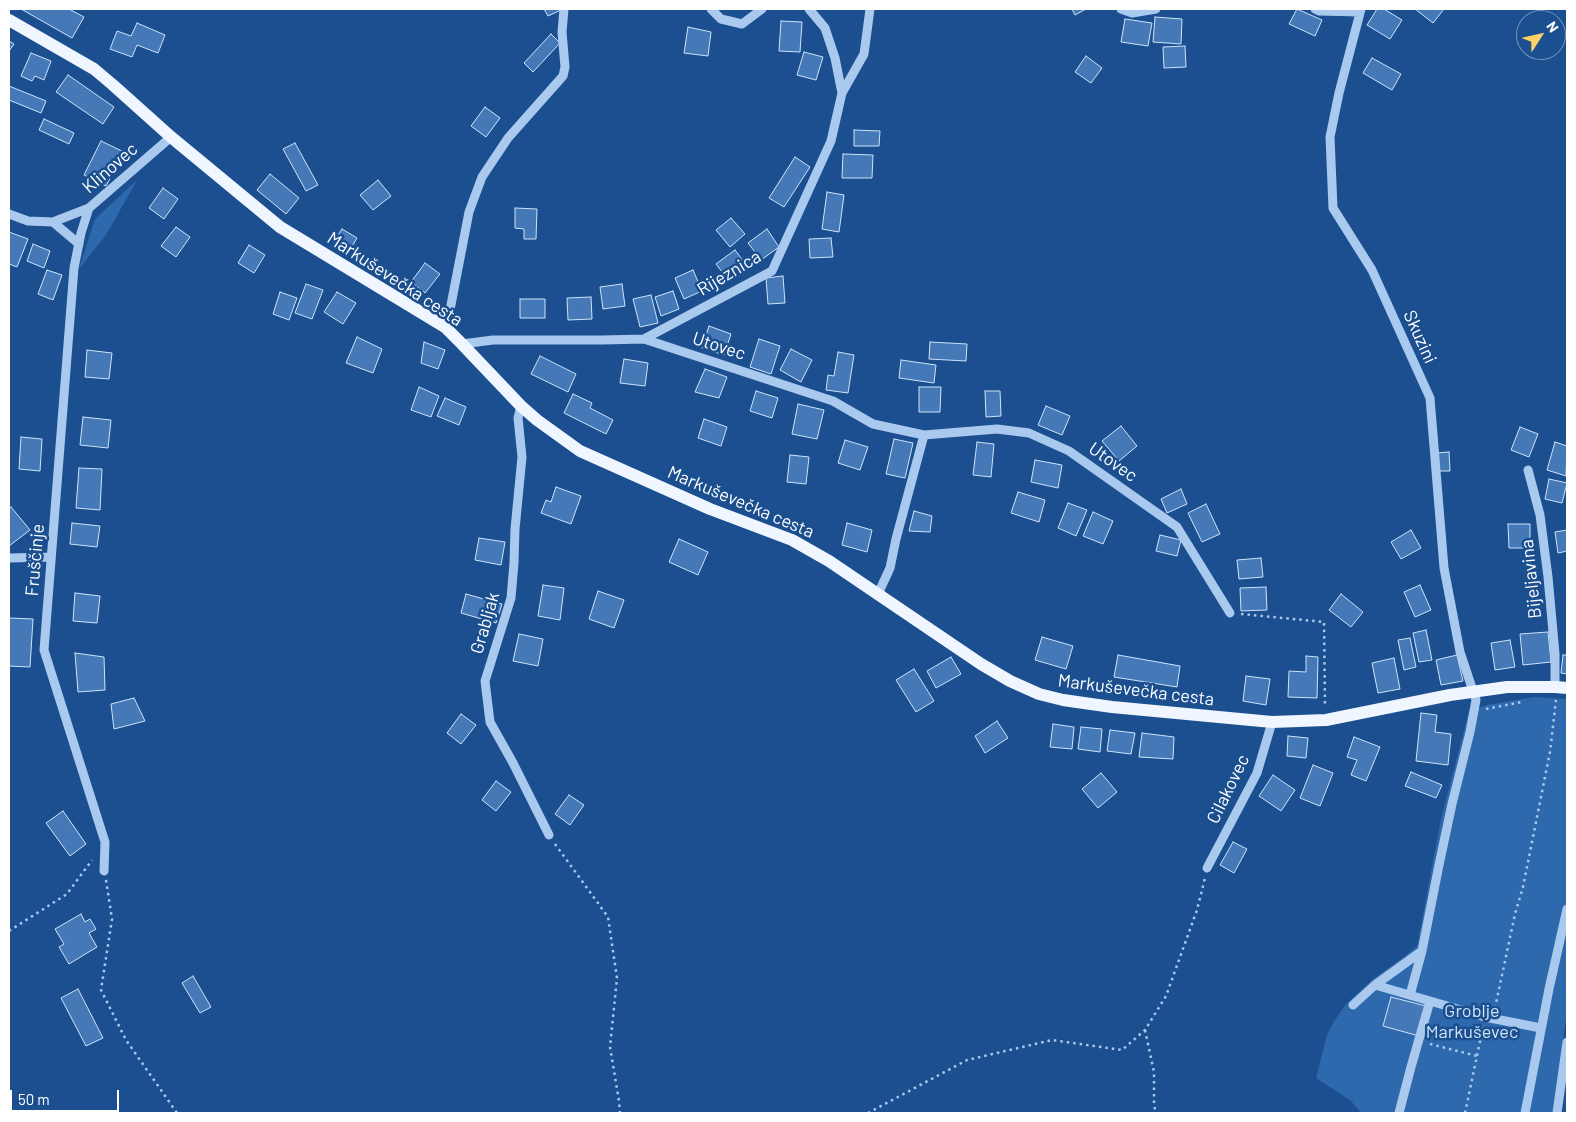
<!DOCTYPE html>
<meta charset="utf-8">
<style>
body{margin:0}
#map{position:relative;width:1576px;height:1122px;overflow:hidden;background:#1b4f8f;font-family:Barlow,sans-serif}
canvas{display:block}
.frame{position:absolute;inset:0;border:10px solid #fff;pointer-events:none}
.north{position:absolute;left:1516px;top:10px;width:50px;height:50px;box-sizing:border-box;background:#1b4f8f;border:1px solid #7695bc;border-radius:50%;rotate:55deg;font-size:14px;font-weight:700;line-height:20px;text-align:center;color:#fff}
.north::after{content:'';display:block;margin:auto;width:18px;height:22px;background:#ffd166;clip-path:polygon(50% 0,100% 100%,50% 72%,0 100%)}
.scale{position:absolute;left:10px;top:1090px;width:109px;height:22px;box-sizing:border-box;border:2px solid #fff;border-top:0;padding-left:6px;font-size:15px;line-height:18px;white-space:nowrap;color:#fff;-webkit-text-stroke:4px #1b4f8f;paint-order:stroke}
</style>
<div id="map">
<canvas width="1576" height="1122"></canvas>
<div class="frame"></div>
<div class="north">N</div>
<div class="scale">50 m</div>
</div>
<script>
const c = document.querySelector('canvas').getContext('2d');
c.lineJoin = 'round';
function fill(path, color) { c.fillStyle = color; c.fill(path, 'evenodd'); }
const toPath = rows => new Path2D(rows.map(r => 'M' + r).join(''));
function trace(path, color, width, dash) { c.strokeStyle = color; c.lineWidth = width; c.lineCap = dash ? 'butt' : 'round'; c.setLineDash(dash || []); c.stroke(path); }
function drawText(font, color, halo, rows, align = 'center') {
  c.font = font + ' Barlow,sans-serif'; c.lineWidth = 5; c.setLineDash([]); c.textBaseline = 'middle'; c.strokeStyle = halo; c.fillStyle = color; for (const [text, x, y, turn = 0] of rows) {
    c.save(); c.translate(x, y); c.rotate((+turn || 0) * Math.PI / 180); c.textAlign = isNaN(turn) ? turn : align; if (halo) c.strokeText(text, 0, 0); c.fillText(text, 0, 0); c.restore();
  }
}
fill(toPath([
 [137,180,106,235,79,269,95,219],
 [1534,697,1567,699,1567,1009,1554,1113,1361,1113,1351,1101,1316,1078,1327,1035,1333,1023,1345,1005,1373,979,1405,956,1417,946,1441,819,1469,711,1487,705]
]), '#2e69ad');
const building = toPath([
 [21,9,69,9,84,17,72,38,21,9],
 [544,9,560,9,561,10,548,16,544,9],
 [1072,9,1086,9,1075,15,1072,9],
 [1297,9,1322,20,1315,36,1289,24,1297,9],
 [1377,9,1384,9,1402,20,1390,39,1367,25,1377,9],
 [1415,9,1444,9,1433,23,1415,9],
 [1155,17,1182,19,1181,44,1153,42,1155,17],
 [1125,19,1152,23,1148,46,1121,42,1125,19],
 [781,21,802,22,800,52,779,51,781,21],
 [137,23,165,35,158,53,137,45,132,57,110,49,117,31,131,36,137,23],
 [688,27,711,32,708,56,684,53,688,27],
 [551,34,560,43,533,72,524,63,551,34],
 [9,41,14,44,9,51,9,41],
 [1185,46,1186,67,1164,68,1163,47,1185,46],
 [804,52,823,57,816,80,797,75,804,52],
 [31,53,51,61,44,80,35,76,32,81,21,76,31,53],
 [1086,56,1102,68,1091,83,1075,72,1086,56],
 [1372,58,1401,74,1392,90,1363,73,1372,58],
 [68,75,114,107,103,124,56,92,68,75],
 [9,86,46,101,41,113,9,100,9,86],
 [485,107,500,118,486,137,471,126,485,107],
 [44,119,74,133,69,144,39,130,44,119],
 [854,130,880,131,879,146,854,146,854,130],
 [101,141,124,152,106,186,84,175,101,141],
 [295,143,318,185,306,191,283,149,295,143],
 [843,154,873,155,872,178,842,178,843,154],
 [795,157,810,167,784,207,769,198,795,157],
 [270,174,299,198,286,214,257,190,270,174],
 [378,180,391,196,373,210,360,195,378,180],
 [163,188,178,199,164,219,149,208,163,188],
 [827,192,844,195,839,232,822,229,827,192],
 [515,208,537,209,536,239,524,239,524,229,515,228,515,208],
 [731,218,745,234,730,247,716,230,731,218],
 [176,227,190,237,176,257,161,246,176,227],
 [342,229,357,238,350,250,334,241,342,229],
 [767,229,779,247,761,260,748,243,767,229],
 [9,232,28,239,17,267,9,264,9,232],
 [831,238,833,257,810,258,809,239,831,238],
 [33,244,50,251,44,268,27,261,33,244],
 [249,245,265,255,254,273,238,263,249,245],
 [735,250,747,266,729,281,716,264,735,250],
 [425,263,440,274,425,293,411,282,425,263],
 [47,270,62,275,53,300,38,294,47,270],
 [693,270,702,291,684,299,675,278,693,270],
 [783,276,785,303,768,304,766,278,783,276],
 [306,284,323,290,312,319,295,313,306,284],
 [622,284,625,306,603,309,600,287,622,284],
 [673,291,679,309,661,316,655,297,673,291],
 [280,292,297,298,289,320,273,314,280,292],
 [337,292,356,303,343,324,324,312,337,292],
 [651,295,658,323,640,327,633,299,651,295],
 [591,297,592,319,568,320,567,298,591,297],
 [520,299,545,299,545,318,520,318,520,299],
 [709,326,731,334,724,355,702,348,709,326],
 [357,337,382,349,373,373,346,363,357,337],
 [759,339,780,346,771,374,750,367,759,339],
 [424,342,445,350,438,369,421,363,424,342],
 [930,342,967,344,966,361,929,359,930,342],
 [791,349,812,360,801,382,780,370,791,349],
 [87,350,112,353,109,379,85,377,87,350],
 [838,352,854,355,848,393,826,390,828,375,834,376,838,352],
 [540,356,576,374,568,392,531,374,540,356],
 [624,359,648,363,645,386,620,383,624,359],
 [901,360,936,365,934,383,899,378,901,360],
 [705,369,727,377,719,398,695,392,705,369],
 [419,387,439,396,431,417,411,410,419,387],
 [919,387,941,387,940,412,919,412,919,387],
 [756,391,778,398,772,418,750,411,756,391],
 [985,391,1000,391,1001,416,986,417,985,391],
 [573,394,592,403,590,408,613,420,606,434,564,413,573,394],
 [445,398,466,407,459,425,437,416,445,398],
 [798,404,824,410,817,439,792,434,798,404],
 [1046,406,1070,416,1062,435,1038,425,1046,406],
 [83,417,111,420,108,448,80,445,83,417],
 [704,419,727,427,721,446,698,438,704,419],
 [1121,426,1137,446,1119,461,1102,441,1121,426],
 [1520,427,1538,434,1529,457,1511,450,1520,427],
 [21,437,42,439,40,471,19,469,21,437],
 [894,439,913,443,905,478,886,474,894,439],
 [845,440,868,447,860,470,838,463,845,440],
 [977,442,994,444,991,477,973,475,977,442],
 [1555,442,1567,446,1566,476,1547,470,1555,442],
 [1449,452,1450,471,1438,471,1436,453,1449,452],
 [790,455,809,457,806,484,787,482,790,455],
 [1035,460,1062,465,1058,488,1031,482,1035,460],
 [79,468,102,469,100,510,76,508,79,468],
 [1549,479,1567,483,1562,503,1545,499,1549,479],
 [556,487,581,496,571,524,541,513,546,500,551,502,556,487],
 [1181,489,1187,504,1167,513,1161,499,1181,489],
 [1018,492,1045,500,1039,522,1011,513,1018,492],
 [1068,503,1087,510,1076,536,1058,528,1068,503],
 [1206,504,1220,534,1202,542,1188,513,1206,504],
 [11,507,30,530,9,546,9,509,11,507],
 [914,511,932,516,930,532,909,531,914,511],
 [1093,512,1113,521,1103,544,1083,536,1093,512],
 [72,523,100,526,97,547,70,544,72,523],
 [847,523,872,530,867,552,842,545,847,523],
 [1508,524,1530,524,1530,548,1509,548,1508,524],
 [1411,530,1421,548,1401,559,1391,542,1411,530],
 [1567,530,1567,551,1558,553,1555,532,1567,530],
 [1160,535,1181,540,1177,556,1156,551,1160,535],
 [479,538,505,542,501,565,475,560,479,538],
 [679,539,708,552,698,575,669,562,679,539],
 [1261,558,1263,577,1239,579,1237,560,1261,558],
 [543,585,564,588,560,620,538,616,543,585],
 [1420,585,1431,610,1415,617,1404,592,1420,585],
 [1266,587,1267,610,1241,611,1240,588,1266,587],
 [598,591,624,600,614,628,589,619,598,591],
 [75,593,100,596,97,623,73,621,75,593],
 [466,594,502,604,496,623,461,613,466,594],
 [1341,594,1363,612,1351,627,1329,610,1341,594],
 [9,618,33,619,30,667,9,666,9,618],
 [1426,630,1432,660,1419,662,1413,633,1426,630],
 [1548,632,1551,662,1523,665,1520,634,1548,632],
 [519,634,543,639,538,666,513,661,519,634],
 [1042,637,1073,646,1066,669,1035,660,1042,637],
 [1410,638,1416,667,1404,670,1398,640,1410,638],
 [1510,640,1515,667,1495,670,1491,643,1510,640],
 [75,653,104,657,105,690,78,692,75,653],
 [1118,655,1180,666,1177,687,1114,677,1118,655],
 [1457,655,1463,681,1441,685,1436,660,1457,655],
 [1563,655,1567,655,1567,674,1561,673,1563,655],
 [1306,656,1318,657,1317,698,1288,697,1289,671,1306,672,1306,656],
 [951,657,961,674,936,688,927,671,951,657],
 [1394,658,1400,689,1378,693,1372,663,1394,658],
 [914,669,934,701,916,712,896,680,914,669],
 [1246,676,1270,679,1266,705,1243,701,1246,676],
 [134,698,145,721,114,729,111,704,134,698],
 [1421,713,1437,715,1435,732,1451,734,1448,765,1416,761,1421,713],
 [461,714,476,725,461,744,447,733,461,714],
 [997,721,1008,738,985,753,975,736,997,721],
 [1053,724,1074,727,1072,749,1050,747,1053,724],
 [1081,727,1102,729,1100,752,1078,749,1081,727],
 [1110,730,1135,733,1131,754,1107,751,1110,730],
 [1142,733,1174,737,1173,759,1139,757,1142,733],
 [1288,736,1308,738,1306,758,1287,756,1288,736],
 [1354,737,1380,747,1366,781,1351,775,1357,760,1347,757,1354,737],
 [1313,765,1333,773,1320,806,1300,798,1313,765],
 [1411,772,1442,785,1436,798,1405,786,1411,772],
 [1101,773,1117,792,1098,808,1082,789,1101,773],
 [1273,775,1295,790,1281,811,1259,796,1273,775],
 [496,781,511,792,496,811,482,800,496,781],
 [569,795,584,805,570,825,555,814,569,795],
 [63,811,86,844,70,856,46,823,63,811],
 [1233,842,1247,849,1234,873,1220,865,1233,842],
 [81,914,85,922,90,919,96,929,89,933,97,947,69,964,59,947,64,944,55,929,81,914],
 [193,976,211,1007,200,1013,182,983,193,976],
 [78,989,103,1038,86,1046,61,998,78,989],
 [1391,997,1426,1006,1419,1036,1383,1026,1391,997]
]);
fill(building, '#4478b7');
trace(building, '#cfe3fa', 1);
trace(toPath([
 [1241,614,1324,622,1325,706],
 [1486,709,1522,702],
 [555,844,608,917,617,978,610,1047,619,1101,620,1113],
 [106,880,112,919,101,990,126,1040,177,1113],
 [9,931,67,894,92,860],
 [1495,1008,1515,914,1523,887,1550,752,1556,700],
 [1145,1030,1154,1072,1154,1105,1156,1113],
 [1430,1044,1477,1056],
 [868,1113,967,1060,1052,1040,1122,1050,1145,1030,1166,996,1197,910,1205,878],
 [1465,1113,1483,1027]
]), '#a9c9ee', 2.5, [2.5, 4]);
trace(toPath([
 [711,9,721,19,742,24,762,9],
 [809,9,825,28,835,58,842,93],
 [1121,9,1132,13,1156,9],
 [1315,9,1319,11,1360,12],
 [1361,9,1339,93,1330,137,1333,208,1372,270,1430,398,1444,568,1460,652,1476,700,1470,732,1452,804,1439,865,1422,951,1410,995],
 [89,208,81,233,74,268,44,650,105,842,104,871],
 [9,214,28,221,53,222,89,208,171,137],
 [53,222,79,244],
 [445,327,450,310,469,212,482,177,508,138,563,76,565,67,562,32,564,9],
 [644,339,833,401,873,424,924,435,997,429,1029,433,1069,451,1177,527,1230,613],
 [462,344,493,340,602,340,644,339,772,271,831,141,842,93,864,54,870,9],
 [521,406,518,418,522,457,515,529,514,563,511,598,485,681,490,722,513,763,549,835],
 [1528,470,1540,515,1548,577,1555,654,1555,687],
 [9,558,51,557],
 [878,594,890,568,896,539,924,435],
 [1207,868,1257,773,1272,722],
 [1375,985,1485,1017,1541,1028],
 [1353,1005,1375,985,1422,951],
 [1399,1113,1411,1067,1430,1001],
 [1525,1113,1549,989,1567,909],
 [1557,1113,1567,1042]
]), '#a9c9ee', 9);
trace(toPath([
 [9,20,94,69,113,85,171,137,280,227,445,327,462,344,521,406,537,420,580,451,710,509,792,540,829,561,981,664,1010,681,1039,694,1063,700,1112,707,1272,722,1326,720,1450,695,1507,687,1555,687,1567,688]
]), '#f0f6ff', 12);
drawText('18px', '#fff', '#1b4f8f', [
 ["Klinovec",110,168,-41],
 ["Rijeznica",729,273,-31],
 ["Markuševečka cesta",395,279,33],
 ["Skuzini",1420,337,66],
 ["Utovec",719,346,18],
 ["Utovec",1113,462,35],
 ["Markuševečka cesta",741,502,23],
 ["Fruščinje",35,560,-85],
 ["Bijeljavina",1531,579,-96],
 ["Grabljak",485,623,-74],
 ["Markuševečka cesta",1136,690,7],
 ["Cilakovec",1228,789,-64]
]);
drawText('18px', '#cfe3fa', '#1b4f8f', [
 ["Groblje",1472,1011],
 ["Markuševec",1472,1032]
]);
</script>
